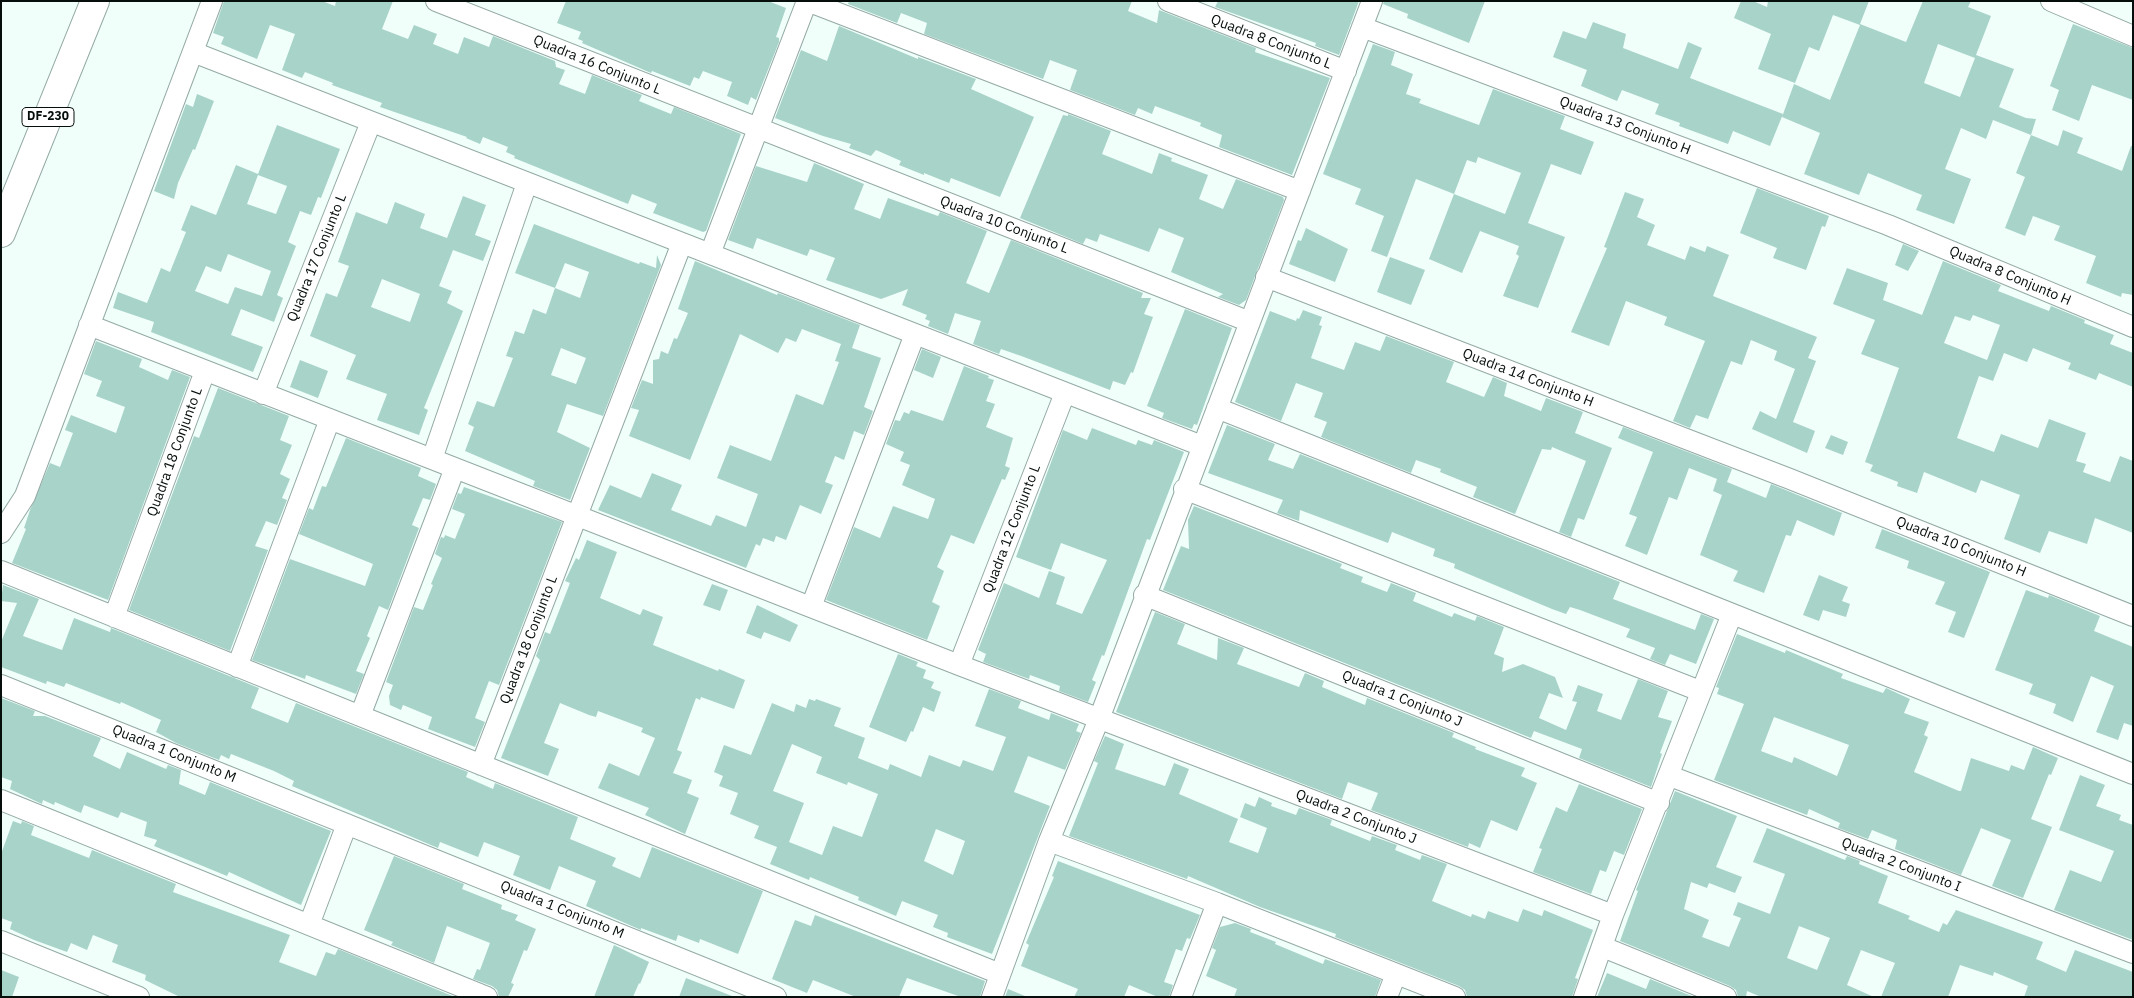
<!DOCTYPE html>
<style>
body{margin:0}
#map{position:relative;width:2134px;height:998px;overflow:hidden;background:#f1fffb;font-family:"IBM Plex Sans",sans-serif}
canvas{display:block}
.frame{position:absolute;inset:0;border:2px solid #060e0c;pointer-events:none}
</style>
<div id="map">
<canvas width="2134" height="998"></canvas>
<div class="frame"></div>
</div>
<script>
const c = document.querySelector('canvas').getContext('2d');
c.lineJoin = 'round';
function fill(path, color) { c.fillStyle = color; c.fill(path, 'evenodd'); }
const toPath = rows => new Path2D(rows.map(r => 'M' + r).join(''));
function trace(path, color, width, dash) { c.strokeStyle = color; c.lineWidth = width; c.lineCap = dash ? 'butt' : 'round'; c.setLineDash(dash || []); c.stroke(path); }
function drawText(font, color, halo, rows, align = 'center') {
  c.font = font + ' "IBM Plex Sans",sans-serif'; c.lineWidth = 4; c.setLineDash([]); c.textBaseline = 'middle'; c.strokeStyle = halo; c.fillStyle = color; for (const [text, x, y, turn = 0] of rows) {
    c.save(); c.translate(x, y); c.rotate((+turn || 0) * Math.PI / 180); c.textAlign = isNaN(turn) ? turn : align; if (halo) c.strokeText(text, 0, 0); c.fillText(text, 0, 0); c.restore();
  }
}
fill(toPath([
 [224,1,322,1,335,6,336,1,393,1,382,29,408,39,414,25,437,34,433,44,458,54,464,37,489,47,493,36,555,61,556,67,565,70,559,84,585,94,592,75,642,95,639,101,656,108,671,114,674,107,741,134,706,231,703,232,653,213,657,204,632,194,628,204,514,158,515,156,506,152,508,147,483,137,480,144,466,138,467,137,380,107,382,103,332,85,333,83,305,72,302,78,282,70,295,34,270,25,257,59,221,44,224,37,213,33],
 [566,1,768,1,786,8,776,37,779,38,779,42,756,100,751,97,748,105,727,96,732,82,703,71,699,79,694,77,690,86,652,71,651,73,582,43,583,41,578,39,581,32,557,23],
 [849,1,1132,1,1128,11,1157,23,1159,10,1256,48,1255,52,1330,78,1292,175,1219,147,1222,135,1200,126,1201,123,1155,106,1152,114,1138,108,1135,115,1070,90,1077,70,1050,60,1043,79,924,34,927,23,901,13,897,23,848,4],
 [1218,1,1359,1,1339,55,1315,46,1316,43,1215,7],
 [1384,1,1485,1,1469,43,1407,18,1408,14,1383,4],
 [1741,1,1753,1,1767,7,1768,1,1869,1,1860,24,1906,42,1923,1,1971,1,1968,7,1991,16,1976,55,2014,69,1999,107,2026,118,2036,119,2031,135,2058,146,2063,130,2083,138,2077,153,2122,171,2131,146,2133,146,2133,295,2122,293,2121,297,2086,283,2096,256,2054,240,2060,226,2033,216,2025,236,2005,228,2025,177,2016,173,2031,135,1993,120,1986,139,1961,128,1945,169,1971,179,1954,224,1916,210,1922,195,1868,173,1859,195,1804,174,1820,133,1782,117,1794,84,1830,100,1860,25,1833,15,1819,51,1809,47,1795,83,1758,69,1771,34,1734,18],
 [1938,44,1975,58,1960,97,1924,83],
 [1593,22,1626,34,1623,48,1678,69,1688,42,1702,48,1690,78,1783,114,1770,146,1733,131,1728,144,1679,126,1680,123,1655,114,1659,104,1622,90,1617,101,1581,86,1587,70,1553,57,1563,31,1586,39],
 [2073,24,2133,48,2133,100,2092,85,2079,121,2052,110,2059,90,2050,86],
 [839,26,918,59,918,57,976,79,971,89,1034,117,1000,197,951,178,949,183,924,173,924,175,899,165,901,161,876,150,871,156,849,148,851,144,823,136,775,118,801,50,827,61],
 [1373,44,1395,52,1391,65,1413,74,1406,94,1421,99,1419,103,1479,125,1493,89,1565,116,1560,129,1594,142,1581,175,1551,164,1528,223,1565,237,1538,308,1503,296,1519,256,1516,254,1519,246,1480,231,1462,273,1429,259,1454,194,1505,214,1521,173,1478,157,1476,163,1467,160,1454,194,1416,179,1387,257,1371,251,1384,216,1355,204,1361,189,1323,174],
 [197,94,214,101,195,150,193,149,178,183,174,199,154,191,186,104,193,107],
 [1068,114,1111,131,1102,154,1152,174,1159,153,1172,158,1171,161,1208,175,1199,199,1223,209,1236,179,1283,197,1284,200,1246,300,1239,305,1218,297,1223,294,1171,272,1184,238,1159,228,1149,252,1100,234,1097,242,1086,238,1083,244,1020,218,1063,115,1068,116],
 [277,125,340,149,321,198,318,197,311,215,300,211,288,242,296,246,277,295,283,298,274,322,241,309,231,335,263,347,253,372,151,332,154,322,113,308,118,292,147,303,161,268,170,272,186,232,181,230,191,205,216,215,236,165,258,174],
 [258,175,287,186,276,214,247,204],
 [228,254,271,271,262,296,235,287,228,304,195,291,206,266,221,272],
 [814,163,864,184,854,209,880,219,888,198,938,216,940,212,987,231,966,283,989,293,1011,240,1143,293,1141,298,1151,298,1144,314,1153,317,1133,373,1131,372,1125,385,1113,381,1110,390,1024,357,1001,349,999,354,973,344,981,321,955,313,948,334,928,326,930,321,925,319,927,315,902,305,908,289,881,299,826,280,835,258,810,249,807,256,757,238,753,249,728,240,756,166,807,182],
 [1757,188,1829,216,1825,227,1822,226,1806,270,1773,258,1777,248,1740,233],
 [1625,192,1644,199,1637,217,1655,225,1647,245,1685,260,1690,246,1705,252,1707,246,1729,255,1713,296,1817,337,1808,358,1816,361,1793,422,1815,431,1807,453,1752,429,1760,411,1776,419,1795,369,1774,360,1777,351,1751,340,1742,365,1731,361,1708,419,1696,415,1690,428,1673,421,1705,341,1664,325,1667,317,1626,301,1609,346,1571,332,1607,248,1604,247],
 [463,196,486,205,475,235,491,241,483,261,453,250,441,281,439,286,452,291,447,303,463,311,424,408,428,410,419,435,377,420,387,394,346,379,356,355,310,336,326,293,337,297,349,266,338,262,356,212,387,224,395,202,425,214,420,228,447,238],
 [382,279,420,294,410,322,371,307],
 [534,224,639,264,640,262,656,268,657,255,661,265,603,416,567,404,557,432,590,448,570,500,533,486,535,481,465,451,474,427,468,424,477,401,494,407,513,358,506,356,515,331,524,334,533,309,546,314,555,288,580,298,589,272,565,263,555,288,515,273],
 [561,348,586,358,576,384,551,375],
 [1306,228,1348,249,1335,282,1289,264,1298,240,1301,241],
 [1903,244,1919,251,1908,271,1895,265],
 [1390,257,1425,270,1411,305,1377,292],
 [695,261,777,295,778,293,860,325,852,348,881,358,864,407,873,411,864,435,854,431,844,460,835,456,825,482,833,485,821,514,800,505,786,540,776,536,774,542,763,538,760,546,756,544,746,568,598,510,610,485,641,498,652,473,682,485,671,510,711,526,716,515,746,527,758,494,717,478,730,445,771,461,796,394,823,405,839,362,835,361,841,344,802,329,796,342,786,338,778,353,740,334,690,460,629,436,639,410,631,408,642,380,653,384,653,360,659,359,661,351,668,354,674,338,677,339,688,313,678,309],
 [1943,261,2001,285,1998,291,2049,311,2051,306,2085,320,2084,323,2114,335,2110,344,2133,353,2133,387,2099,373,2096,380,2068,369,2071,363,2033,348,2027,362,2004,353,1993,381,1979,376,1957,438,1994,452,2001,434,2038,448,2049,419,2086,433,2076,461,2086,464,2083,472,2110,482,2120,456,2133,461,2133,533,2095,518,2087,544,2049,531,2040,553,2004,539,2020,495,1981,480,1976,493,1924,472,1917,493,1897,486,1898,482,1870,471,1873,465,1865,462,1899,368,1861,354,1875,320,1833,304,1847,268,1888,283,1883,300,1922,315],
 [1973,315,2000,325,1987,360,1944,343,1955,316,1970,321],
 [1185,309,1232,328,1197,425,1194,424,1192,429,1162,418,1164,413,1147,406],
 [1303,310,1322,317,1319,325,1322,326,1311,358,1344,370,1355,342,1380,351,1386,336,1454,362,1446,382,1484,397,1493,377,1507,383,1504,396,1541,411,1546,398,1583,412,1575,433,1612,448,1584,520,1578,518,1571,537,1559,532,1586,461,1552,447,1551,450,1542,449,1515,514,1473,497,1477,487,1440,472,1441,469,1416,460,1411,473,1321,437,1327,422,1314,417,1323,393,1296,383,1281,421,1235,402,1270,311,1296,321,1297,318,1299,319],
 [96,341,142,359,139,367,168,380,172,370,190,377,108,600,12,563,26,529,24,528,30,510,50,463,60,467,73,433,65,430,71,415,116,433,125,407,96,396,102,381,84,374],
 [922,349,941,357,933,378,914,370],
 [300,360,328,371,318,398,290,387],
 [964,366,989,376,988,378,994,380,986,401,995,404,986,427,1013,438,1005,466,1010,468,1005,480,1002,479,974,544,951,535,937,567,944,571,932,602,940,606,927,640,826,600,854,527,880,538,893,506,928,519,935,499,902,485,910,465,900,461,904,452,886,444,895,420,900,421,904,412,909,414,911,410,943,421],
 [218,388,289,416,280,440,292,445,280,474,290,479,282,498,287,500,277,525,266,521,255,546,268,550,230,651,129,610,194,436,199,438],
 [1227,425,1275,444,1268,460,1293,469,1300,454,1620,582,1613,599,1695,630,1701,614,1714,619,1696,664,1670,654,1665,665,1650,659,1655,648,1626,637,1630,629,1580,610,1570,607,1566,614,1552,609,1454,568,1455,564,1433,556,1435,549,1392,532,1388,543,1300,510,1299,521,1277,513,1283,500,1208,473],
 [1623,427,1732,469,1727,482,1766,498,1771,484,1842,513,1834,536,1797,520,1791,536,1786,535,1764,593,1733,581,1738,571,1700,555,1722,495,1713,491,1717,479,1689,468,1677,500,1669,497,1647,555,1625,546,1637,517,1629,514,1653,452,1618,438],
 [1092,428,1136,445,1138,440,1152,445,1154,440,1184,452,1150,540,1147,539,1104,656,1102,655,1092,680,1096,682,1088,702,1059,691,1060,686,1030,675,1029,679,983,662,986,654,978,650,1004,583,1039,598,1049,571,1065,577,1056,604,1082,614,1107,560,1061,543,1051,570,1016,557,1063,430,1087,440],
 [1831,435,1848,442,1843,455,1825,448],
 [346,438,421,468,418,476,436,484,430,500,423,498,412,525,419,528,388,610,379,606,367,636,370,638,356,671,364,674,356,694,306,675,305,679,252,660,290,559,365,586,373,564,299,534,309,508,313,510,322,486,326,487],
 [464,487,562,522,499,685,489,681,475,718,485,722,475,747,428,729,432,717,403,705,401,710,390,705,389,696,393,685,386,682,414,607,423,610,433,585,431,584,442,558,435,554,441,537,444,538,445,535,455,539,465,514,452,509,458,493,461,494],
 [1194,506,1342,564,1340,568,1363,577,1361,582,1387,592,1391,583,1416,593,1413,601,1452,617,1454,613,1475,621,1477,616,1504,627,1494,654,1504,658,1502,672,1523,664,1555,677,1563,698,1549,693,1539,718,1566,730,1577,702,1572,701,1578,685,1603,694,1597,711,1621,720,1638,679,1668,691,1658,717,1672,721,1660,753,1662,754,1651,787,1579,758,1582,749,1534,731,1531,738,1163,590,1181,546,1189,549,1188,520],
 [1882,529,1990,572,1964,638,1948,632,1956,612,1935,604,1945,582,1907,568,1909,561,1875,548],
 [587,540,617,552,600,598,640,615,643,609,663,617,653,645,718,671,719,669,745,680,734,709,701,697,700,700,696,698,677,750,682,752,673,773,692,780,687,793,699,798,685,834,645,815,649,808,598,788,609,763,639,776,655,738,641,732,643,728,598,711,596,717,589,715,560,703,544,743,559,749,548,776,501,758,540,660,536,656,545,632,550,634,570,583,565,581,576,558,579,560],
 [1819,575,1848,587,1842,601,1850,604,1846,617,1823,610,1819,621,1803,615],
 [712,584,728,590,720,611,703,605],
 [3,585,39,599,23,636,62,650,74,618,110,632,111,628,259,688,251,708,288,723,296,703,468,772,466,777,493,789,495,783,578,817,570,839,616,858,612,866,640,878,652,847,763,891,738,954,700,939,699,943,678,935,676,941,641,928,641,930,586,906,596,881,559,866,550,890,513,875,520,856,484,842,478,857,440,842,438,848,292,786,294,781,274,771,231,754,229,759,221,755,219,760,176,743,156,732,161,720,121,702,120,704,66,683,64,687,47,681,46,684,1,667,1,642,17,603,1,601],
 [2026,590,2048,598,2049,595,2100,616,2094,631,2133,647,2133,726,2124,723,2118,740,2096,732,2114,686,2091,676,2073,722,2053,713,2056,704,2029,694,2033,684,1995,670],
 [757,605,798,625,790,642,764,632,761,639,746,633],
 [1155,612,1185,624,1177,644,1217,660,1218,638,1244,648,1237,664,1299,687,1305,673,1324,681,1322,687,1365,705,1367,698,1454,733,1452,737,1476,747,1475,749,1525,768,1521,776,1537,783,1517,831,1491,820,1480,848,1469,843,1468,847,1371,810,1378,793,1348,782,1342,799,1116,712],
 [1737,634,1785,653,1786,650,1843,674,1841,678,1883,693,1886,688,1910,699,1904,713,1929,722,1924,735,1928,737,1914,772,1959,791,1961,791,1971,758,2009,771,2011,765,2024,770,2033,747,2058,758,2051,775,2049,774,2031,819,2052,827,2023,898,1992,886,2011,840,1981,828,1961,875,1895,849,1897,840,1872,830,1868,839,1838,828,1840,823,1809,809,1807,815,1714,780,1744,704,1717,694,1719,688,1716,687],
 [1774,717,1849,745,1837,776,1794,757,1792,763,1761,751],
 [898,654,918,662,916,666,926,670,923,678,934,682,931,688,941,692,934,712,923,707,913,732,911,731,906,742,869,727],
 [989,689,1021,701,1018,708,1049,720,1051,713,1079,724,1076,731,1081,733,1065,770,1028,756,1014,792,1050,806,992,954,947,937,948,933,933,927,938,915,902,901,896,916,858,900,859,897,810,877,809,880,770,864,777,847,754,838,759,826,730,814,738,793,719,786,723,776,714,772,724,745,751,755,772,703,794,712,796,704,806,708,809,699,815,701,816,699,841,708,834,726,865,738,858,758,888,770,890,764,921,777,929,755,960,767,963,760,993,771,1006,737,975,726],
 [792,744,822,757,816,773,847,785,848,782,878,794,862,837,833,826,822,855,789,842,804,803,773,791],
 [936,829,965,841,953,875,924,861],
 [1,698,35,711,33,716,45,716,101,738,93,756,120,769,127,752,166,769,168,765,181,770,179,784,205,795,210,782,331,831,301,905,229,872,227,876,154,846,157,840,144,836,147,822,121,812,118,818,84,805,81,813,55,802,54,805,43,800,42,804,10,789,12,781,1,777],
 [1105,736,1124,744,1115,769,1165,786,1174,763,1189,769,1179,794,1238,819,1229,842,1258,853,1267,828,1240,817,1245,803,1255,807,1259,797,1272,803,1271,806,1296,815,1299,808,1332,820,1330,825,1370,841,1372,836,1397,845,1395,850,1420,860,1422,855,1447,864,1432,901,1471,917,1472,914,1485,919,1488,911,1518,922,1523,909,1542,916,1544,910,1593,930,1575,978,1578,979,1572,997,1467,997,1465,990,1459,986,1335,937,1336,934,1260,907,1188,876,1187,879,1069,836,1098,763,1094,761],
 [2080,775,2105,785,2096,806,2121,815,2119,820,2133,825,2133,940,2054,910,2070,870,2101,882,2114,851,2059,830],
 [1579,784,1642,809,1624,855,1614,851,1606,872,1600,870,1591,894,1533,872,1542,849,1539,848,1556,807,1567,812],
 [1675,791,1737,816,1716,867,1742,877,1735,893,1709,883,1707,888,1691,882,1684,909,1709,920,1702,937,1729,947,1741,918,1733,915,1738,902,1770,914,1785,874,1753,862,1767,828,1845,860,1847,856,1860,861,1859,864,1888,876,1878,903,1910,916,1908,919,1939,932,1943,923,1947,925,1956,910,2043,942,2036,959,2066,972,2075,950,2133,972,2133,997,2024,997,2028,986,1994,972,1993,976,1960,965,1948,997,1881,997,1895,963,1861,950,1847,985,1874,997,1761,997,1747,991,1746,997,1738,997,1736,990,1730,986,1620,941,1638,891,1636,890],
 [1799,926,1830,938,1817,970,1787,958],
 [13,821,21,824,22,821,34,826,31,835,89,858,92,850,176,884,173,892,290,935,279,962,316,976,326,952,335,955,338,949,455,997,180,997,145,980,146,975,112,962,118,945,93,935,87,950,71,943,67,952,34,940,10,929,12,922,1,918,1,854],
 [394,856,464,884,462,889,502,905,501,909,518,915,515,920,536,929,527,951,524,950,511,983,514,984,508,997,499,997,497,990,492,986,473,979,477,969,480,970,490,943,447,926,434,963,391,945,393,942,364,930],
 [1058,861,1200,915,1190,939,1187,938,1182,951,1176,949,1164,982,1173,985,1169,997,1158,997,1129,985,1124,997,1074,997,1078,989,1021,966,1029,945,1026,943,1054,877,1052,876],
 [815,915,985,981,980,997,961,997,907,978,899,997,856,997,813,980,807,993,772,979,795,920,811,926],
 [1235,923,1251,929,1250,932,1276,942,1275,944,1323,964,1325,959,1381,980,1375,997,1234,997,1237,989,1206,976,1216,950,1212,948,1220,927],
 [614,945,649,962,640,984,639,983,633,997,594,997],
 [1,970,19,977,12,997,1,997],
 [1607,973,1646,989,1650,979,1694,997,1597,997],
 [686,978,732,996,732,997,679,997],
 [1008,989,1025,996,1025,997,1005,997]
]), '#a8d3c9');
const minor = toPath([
 [436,1,1250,322],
 [807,1,1300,191],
 [1168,1,1346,71],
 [2051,1,2133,36],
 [1362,27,1888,225,2133,327],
 [193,52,1202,446],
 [710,254,807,1],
 [1266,277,1790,479,2133,616],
 [89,325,959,665,1613,915],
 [263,394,371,122],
 [1217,408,2133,774],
 [432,459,527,183],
 [1184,489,1700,691],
 [1,533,25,496,212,1],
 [1,571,1000,974],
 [1144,595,1659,803],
 [811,607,915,334],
 [114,617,205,371],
 [959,665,1065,393],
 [237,667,330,419],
 [1,685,776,997],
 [360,716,455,468],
 [481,765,682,243],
 [1670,776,2133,953],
 [1,800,487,997],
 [1049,841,1217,903,1455,997],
 [309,925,347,824],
 [1,941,139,997],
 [1603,947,1726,997],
 [992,997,1049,841,1099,719,1372,1],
 [1181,997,1217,903],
 [1387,997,1396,974],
 [1584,997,1613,915,1732,614]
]);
const primary = toPath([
 [1,233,95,1]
]);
trace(minor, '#94aaa5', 22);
trace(primary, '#94aaa5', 30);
trace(minor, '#fff', 20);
trace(primary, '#fff', 28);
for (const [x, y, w] of [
 [48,117,52]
]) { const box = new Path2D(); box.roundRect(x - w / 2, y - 9.5, w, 19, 4); c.fillStyle = '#fff'; c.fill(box); trace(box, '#060e0c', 1); }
drawText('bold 12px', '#060e0c', null, [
 ["DF-230",48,117]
]);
drawText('14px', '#060e0c', '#fff', [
 ["Quadra 8 Conjunto L",1271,42,21],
 ["Quadra 16 Conjunto L",597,65,22],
 ["Quadra 13 Conjunto H",1625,126,21],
 ["Quadra 10 Conjunto L",1004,225,21],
 ["Quadra 17 Conjunto L",317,258,-68],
 ["Quadra 8 Conjunto H",2010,276,23],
 ["Quadra 14 Conjunto H",1528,378,21],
 ["Quadra 18 Conjunto L",175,452,-70],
 ["Quadra 12 Conjunto L",1012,529,-69],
 ["Quadra 10 Conjunto H",1961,547,22],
 ["Quadra 18 Conjunto L",529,640,-69],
 ["Quadra 1 Conjunto J",1402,699,22],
 ["Quadra 1 Conjunto M",174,754,22],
 ["Quadra 2 Conjunto J",1356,817,21],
 ["Quadra 2 Conjunto I",1901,865,21],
 ["Quadra 1 Conjunto M",562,910,22]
]);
</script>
